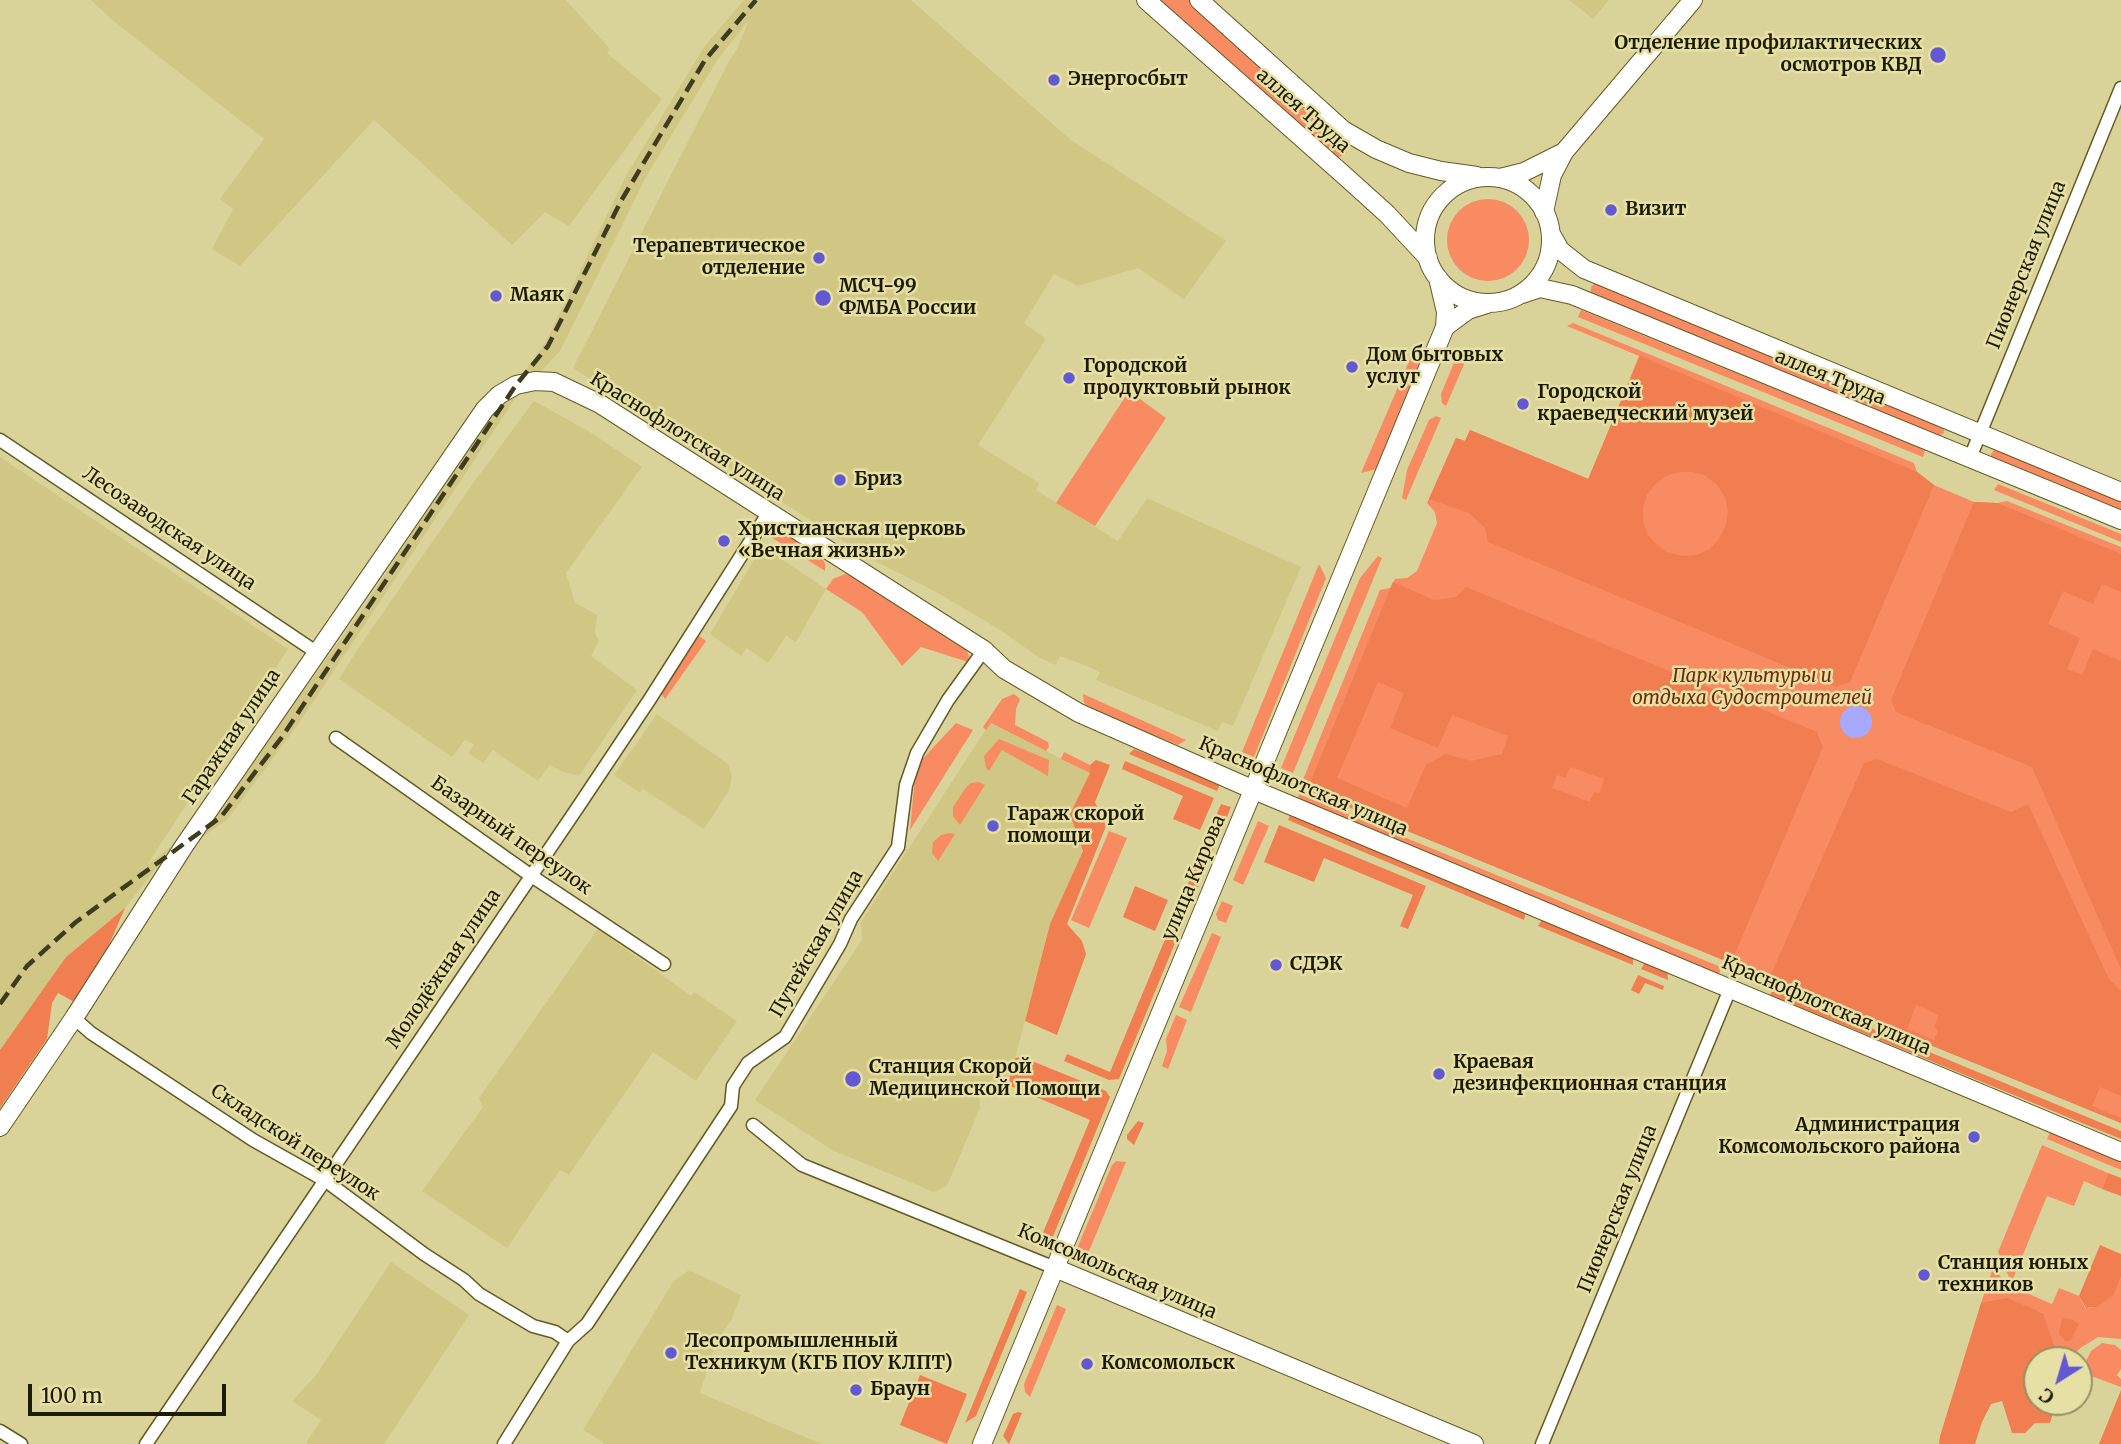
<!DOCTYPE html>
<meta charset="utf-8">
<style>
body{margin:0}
#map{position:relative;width:2121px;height:1444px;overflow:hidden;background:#dad399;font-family:Merriweather,serif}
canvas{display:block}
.north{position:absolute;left:2023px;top:1346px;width:70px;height:70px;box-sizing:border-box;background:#e7e0a5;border:2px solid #979165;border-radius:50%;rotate:217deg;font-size:19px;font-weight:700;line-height:28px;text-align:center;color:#1e1b05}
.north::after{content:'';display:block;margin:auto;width:24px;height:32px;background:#6259d2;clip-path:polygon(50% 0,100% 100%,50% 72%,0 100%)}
.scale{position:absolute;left:28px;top:1384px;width:198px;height:32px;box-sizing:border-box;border:4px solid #1e1b05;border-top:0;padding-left:9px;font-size:21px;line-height:24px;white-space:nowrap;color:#1e1b05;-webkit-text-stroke:5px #e7e0a5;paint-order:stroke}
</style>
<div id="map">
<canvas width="2121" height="1444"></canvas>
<div class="north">С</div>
<div class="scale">100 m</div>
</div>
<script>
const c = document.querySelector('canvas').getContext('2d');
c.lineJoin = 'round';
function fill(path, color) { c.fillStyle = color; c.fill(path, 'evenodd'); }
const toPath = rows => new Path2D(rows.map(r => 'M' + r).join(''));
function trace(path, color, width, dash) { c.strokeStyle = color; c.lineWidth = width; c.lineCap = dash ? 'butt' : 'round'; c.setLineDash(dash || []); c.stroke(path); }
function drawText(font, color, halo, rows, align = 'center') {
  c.font = font + ' Merriweather,serif'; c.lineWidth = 5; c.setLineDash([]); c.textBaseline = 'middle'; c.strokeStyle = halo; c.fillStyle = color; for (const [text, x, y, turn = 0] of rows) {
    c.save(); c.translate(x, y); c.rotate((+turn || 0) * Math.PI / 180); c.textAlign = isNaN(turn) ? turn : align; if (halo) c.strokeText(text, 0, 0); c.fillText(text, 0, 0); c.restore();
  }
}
fill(toPath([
 [91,0,566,0,610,49,607,53,662,99,569,226,545,212,512,245,374,120,240,266,212,249,233,209,220,199,264,139,111,19],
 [744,0,911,0,1071,140,1226,241,1184,299,1138,268,1078,286,1054,274,1024,323,1046,339,978,445,1039,483,1036,490,1118,541,1147,498,1301,567,1233,726,1222,722,1218,731,1096,680,1100,672,1089,667,1060,656,1056,665,1040,658,1000,630,938,593,871,559,573,368,729,61,737,49,749,20,718,59,647,175,560,351,515,399,299,723,227,820,154,871,125,908,66,957,0,1050,0,457,288,649,147,865,217,811,361,611,501,398,533,361,546,341,627,174,704,47],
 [1569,0,1609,0,1593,19],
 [534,401,590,432,642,467,566,573,575,603,597,615,595,633,599,641,591,656,637,690,579,776,563,772,550,765,538,781,493,750,483,763,468,753,474,744,465,740,452,757,339,679,361,644,474,482],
 [762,546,826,589,796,642,786,636,768,663,747,648,741,656,710,634],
 [657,714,728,764,732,777,729,791,704,829,643,789,640,793,614,775],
 [990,723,1090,773,1070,814,1083,851,1050,924,1006,1093,979,1088,980,1108,947,1186,934,1192,832,1150,755,1100,862,940,861,922],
 [598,929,691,996,694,992,737,1021,696,1081,653,1052,569,1175,560,1170,507,1248,422,1191,483,1107,479,1098],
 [391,1262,469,1315,384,1444,308,1444,306,1443,321,1420,292,1401,317,1374],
 [689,1270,741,1295,731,1321,716,1341,700,1393,822,1444,603,1444,603,1442,583,1430,673,1282]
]), '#d0c785');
fill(toPath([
 [1155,0,1189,0,1347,141,1347,153,1336,159],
 '1447 240a41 41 0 1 1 82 0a41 41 0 1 1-82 0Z',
 [1596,282,1943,425,1944,433,1939,436,1591,293,1591,287],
 [1581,310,1925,450,1923,457,1578,317],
 [1573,323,1914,463,1917,472,1934,485,1974,502,1997,503,2007,501,2121,547,2121,1123,1300,787,1380,590,1390,588,1395,579,1407,578,1417,571,1437,523,1435,512,1427,503,1456,438,1465,441,1470,430,1589,479,1639,356,1567,326],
 [1416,345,1427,349,1377,469,1361,473],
 [1456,358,1465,362,1446,406,1442,403,1441,394],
 [1129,391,1166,418,1095,526,1056,503],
 [1436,416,1441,418,1406,500,1402,498,1407,470,1429,420],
 [1995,449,2121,499,2121,512,1991,458,1991,454],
 [1998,484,2121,534,2121,542,1994,490],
 [775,524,798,540,791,550,768,535],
 [802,543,821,555,825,564,825,571,795,552],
 [1378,556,1382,558,1293,773,1281,768,1360,578],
 [1319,564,1326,578,1254,757,1242,752],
 [845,574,851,575,966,649,969,656,968,662,921,647,902,666,862,612,826,589,833,579],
 [699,636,706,641,665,699,661,693],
 [1014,694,1020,699,1016,709,1015,725,1048,742,1049,747,1046,751,991,723,986,730,983,727,1002,699],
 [1083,694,1186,740,1178,745,1090,710,1084,703],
 [956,723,973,730,910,830,916,766],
 [999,739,1049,760,1048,776,1002,750,989,771,986,768,984,756],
 [1064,752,1090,765,1090,773,1061,759],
 [978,782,985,785,960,825,953,816,953,807,967,786,971,783],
 [1299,794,1721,967,1719,974,1296,802],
 [1258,821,1269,826,1243,885,1233,880],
 [1109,831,1127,838,1089,928,1071,920],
 [949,833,955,834,938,861,932,853,933,842,941,835],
 [1222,901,1233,906,1226,923,1218,920,1216,914],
 [1212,933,1221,937,1191,1012,1179,1007],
 [1176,1015,1187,1020,1168,1069,1162,1066,1167,1051,1166,1039],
 [2051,1130,2121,1159,2121,1170,2047,1139],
 [2042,1145,2108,1173,2102,1189,2084,1181,2074,1206,2047,1196,2013,1279,2009,1277,1998,1252],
 [1116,1161,1126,1162,1087,1256,1076,1251,1112,1165],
 [1994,1265,2004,1283,2052,1304,2059,1288,2079,1296,2085,1308,2092,1308,2114,1295,2121,1277,2121,1339,2098,1337,2079,1349,2071,1359,2055,1347,2042,1312,1981,1303],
 [1057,1305,1066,1309,1030,1397,1025,1392,1024,1384],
 [2102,1343,2115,1345,2121,1350,2121,1369,2117,1375,2121,1379,2121,1387,2091,1376,2085,1363,2091,1351]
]), '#f88b61');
fill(toPath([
 [1640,356,1917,472,1934,485,1850,682,1836,687,1488,542,1485,528,1469,513,1429,499,1456,438,1465,441,1470,430,1588,479],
 [1679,472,1693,472,1706,476,1717,485,1725,497,1728,511,1726,525,1720,538,1710,549,1697,555,1683,556,1669,553,1657,545,1648,535,1643,522,1643,508,1647,495,1655,484,1666,476],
 [1974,502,1997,503,2121,554,2121,592,2102,584,2093,604,2063,591,2048,624,2080,638,2067,669,2082,675,2093,649,2121,661,2121,969,2032,767,1896,712,1891,700],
 [1393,582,1434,600,1456,597,1466,587,1817,732,1823,747,1731,963,1307,790],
 [1378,682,1404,693,1390,728,1438,748,1452,715,1508,736,1502,754,1471,761,1446,754,1426,765,1407,808,1337,778],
 [1570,767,1604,779,1600,793,1594,792,1590,802,1552,788,1557,775,1566,778],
 [1134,749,1220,784,1217,791,1129,754],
 [1877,759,2011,812,2028,804,2109,979,2121,991,2121,1096,2100,1087,2092,1106,2121,1118,2121,1123,1769,979,1864,763],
 [1916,1005,1939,1015,1934,1027,1938,1030,1934,1040,1907,1029],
 [1096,760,1110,765,1095,802,1106,826,1067,924,1082,941,1086,954,1057,1035,1025,1021,1050,924,1083,851,1070,814,1090,773,1090,765],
 [1125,761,1214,798,1200,830,1173,819,1183,796,1122,769],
 [1221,804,1231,807,1119,1079,1109,1080,1064,1061,1067,1054,1110,1072],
 [1292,811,1526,911,1524,920,1288,820],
 [1279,825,1426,886,1408,929,1400,926,1413,895,1324,858,1314,882,1264,862],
 [1135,886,1168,900,1155,931,1123,917],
 [125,908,108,947,76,1003,58,993,52,1003,47,1039,0,1108,0,1050,66,957],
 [1543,918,1633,957,1633,965,1538,926],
 [1646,961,1667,969,1668,980,1641,969],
 [1638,975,1664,986,1663,990,1645,983,1639,994,1631,990],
 [1774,988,2121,1131,2121,1139,1770,995],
 [1022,1057,1106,1091,1110,1097,1052,1239,1042,1235,1090,1120,1008,1085,1015,1058],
 [1138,1121,1144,1123,1134,1145,1127,1139,1127,1135],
 [2108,1173,2121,1178,2121,1196,2102,1189],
 [2100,1245,2121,1254,2121,1277,2114,1295,2096,1307,2086,1308,2079,1296],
 [1020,1289,1027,1292,976,1416,965,1423],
 [2007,1298,2043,1313,2055,1347,2071,1359,2037,1360,2037,1402,2056,1402,2050,1423,2035,1423,2025,1433,2012,1433,2002,1401,1991,1404,1982,1422,1975,1444,1939,1444,1940,1436,1981,1303],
 [2062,1318,2071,1319,2079,1324,2071,1340,2066,1341,2059,1334],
 [920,1375,967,1394,947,1444,900,1425],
 [2121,1390,2121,1444,2099,1444],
 [1018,1412,1022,1413,1009,1444,1003,1436,1013,1414]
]), '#f07e50');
fill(toPath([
 '1840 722a16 16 0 1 1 32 0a16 16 0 1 1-32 0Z'
]), '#a6a9ff');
const street = toPath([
 [0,440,316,652],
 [1970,458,2121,88],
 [336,738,530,875,664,964],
 [74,1018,91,1033,253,1140,326,1181,424,1254,464,1280,479,1294,533,1326,555,1332,568,1341],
 [753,1125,802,1165,1055,1268],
 [0,1431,21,1444],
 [146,1444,578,807,650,699,769,512],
 [504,1444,568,1341,587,1324,731,1106,733,1086,748,1063,785,1037,840,944,851,919,898,847,906,785,917,753,948,700,984,650],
 [1542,1444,1730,989]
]);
const secondary = toPath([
 [1146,0,1346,177,1387,214,1428,258],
 [1199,0,1343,130,1376,149,1409,163,1441,171,1477,176],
 '1425 240a63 63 0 1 1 126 0a63 63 0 1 1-126 0Z',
 [1500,178,1524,172,1564,152],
 [1544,212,1552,175,1564,152,1693,0],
 [1551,234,1560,250,1584,269,2121,492],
 [1522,294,1540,288,1572,295,2121,520],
 [1445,327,1468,310,1487,304],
 [0,1127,74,1018,184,846,485,409,499,395,516,385,535,381,554,382,600,404,984,650,1004,669,1079,713,1254,790,2121,1152],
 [1055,1268,1474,1444],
 [982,1444,1445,327,1446,312,1438,278]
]);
trace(street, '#625b23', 15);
trace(secondary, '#625b23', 20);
trace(street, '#fff', 12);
trace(secondary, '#fff', 18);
trace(toPath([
 [0,1004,27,966,76,922,221,817,282,737,516,385,548,346,621,201,705,60,756,0]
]), '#3f3b1f', 4.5, [14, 7]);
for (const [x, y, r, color] of [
 [1938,55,9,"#6259d2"],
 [1054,80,7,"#6259d2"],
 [1611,210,7,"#6259d2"],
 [819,258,7,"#6259d2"],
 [496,296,7,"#6259d2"],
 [823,298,9,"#6259d2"],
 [1352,367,7,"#6259d2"],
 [1069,378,7,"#6259d2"],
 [1523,404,7,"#6259d2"],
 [840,480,7,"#6259d2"],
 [724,541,7,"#6259d2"],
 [993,826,7,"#6259d2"],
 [1276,965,7,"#6259d2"],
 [1439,1074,7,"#6259d2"],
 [853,1079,9,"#6259d2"],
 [1974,1137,7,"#6259d2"],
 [1924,1275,7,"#6259d2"],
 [671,1353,7,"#6259d2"],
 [1087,1364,7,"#6259d2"],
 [856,1390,7,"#6259d2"]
]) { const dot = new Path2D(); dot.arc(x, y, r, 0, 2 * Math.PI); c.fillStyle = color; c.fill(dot); trace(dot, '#e7e0a5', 2.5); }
drawText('bold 19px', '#1e1b05', '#e7e0a5', [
 ["Отделение профилактических",1922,44,"right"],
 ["осмотров КВД",1922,66,"right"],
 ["Энергосбыт",1068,80],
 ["Визит",1625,210],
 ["Терапевтическое",805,247,"right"],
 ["отделение",805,269,"right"],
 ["МСЧ-99",839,287],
 ["ФМБА России",839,309],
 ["Маяк",510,296],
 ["Дом бытовых",1366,356],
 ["услуг",1366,378],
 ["Городской",1083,367],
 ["продуктовый рынок",1083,389],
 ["Городской",1537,393],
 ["краеведческий музей",1537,415],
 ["Бриз",854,480],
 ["Христианская церковь",738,530],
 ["«Вечная жизнь»",738,552],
 ["Гараж скорой",1007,815],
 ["помощи",1007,837],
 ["СДЭК",1290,965],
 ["Краевая",1453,1063],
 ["дезинфекционная станция",1453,1085],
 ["Станция Скорой",869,1068],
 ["Медицинской Помощи",869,1090],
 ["Администрация",1960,1126,"right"],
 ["Комсомольского района",1960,1148,"right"],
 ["Станция юных",1938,1264],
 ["техников",1938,1286],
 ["Лесопромышленный",685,1342],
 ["Техникум (КГБ ПОУ КЛПТ)",685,1364],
 ["Комсомольск",1101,1364],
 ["Браун",870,1390]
], 'left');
drawText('19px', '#1e1b05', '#e7e0a5', [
 ["аллея Труда",1303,111,41],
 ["Пионерская улица",2027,265,-68],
 ["аллея Труда",1830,378,22],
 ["Краснофлотская улица",687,437,32],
 ["Лесозаводская улица",169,529,34],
 ["Гаражная улица",232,737,-56],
 ["Краснофлотская улица",1303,787,23],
 ["Базарный переулок",511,836,35],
 ["улица Кирова",1194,878,-67],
 ["Путейская улица",817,944,-60],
 ["Молодёжная улица",444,969,-56],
 ["Краснофлотская улица",1826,1006,23],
 ["Складской переулок",295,1143,33],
 ["Пионерская улица",1618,1209,-68],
 ["Комсомольская улица",1117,1272,23]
]);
drawText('italic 19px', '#722b09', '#e7e0a5', [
 ["Парк культуры и",1752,677],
 ["отдыха Судостроителей",1752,699]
]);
</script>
